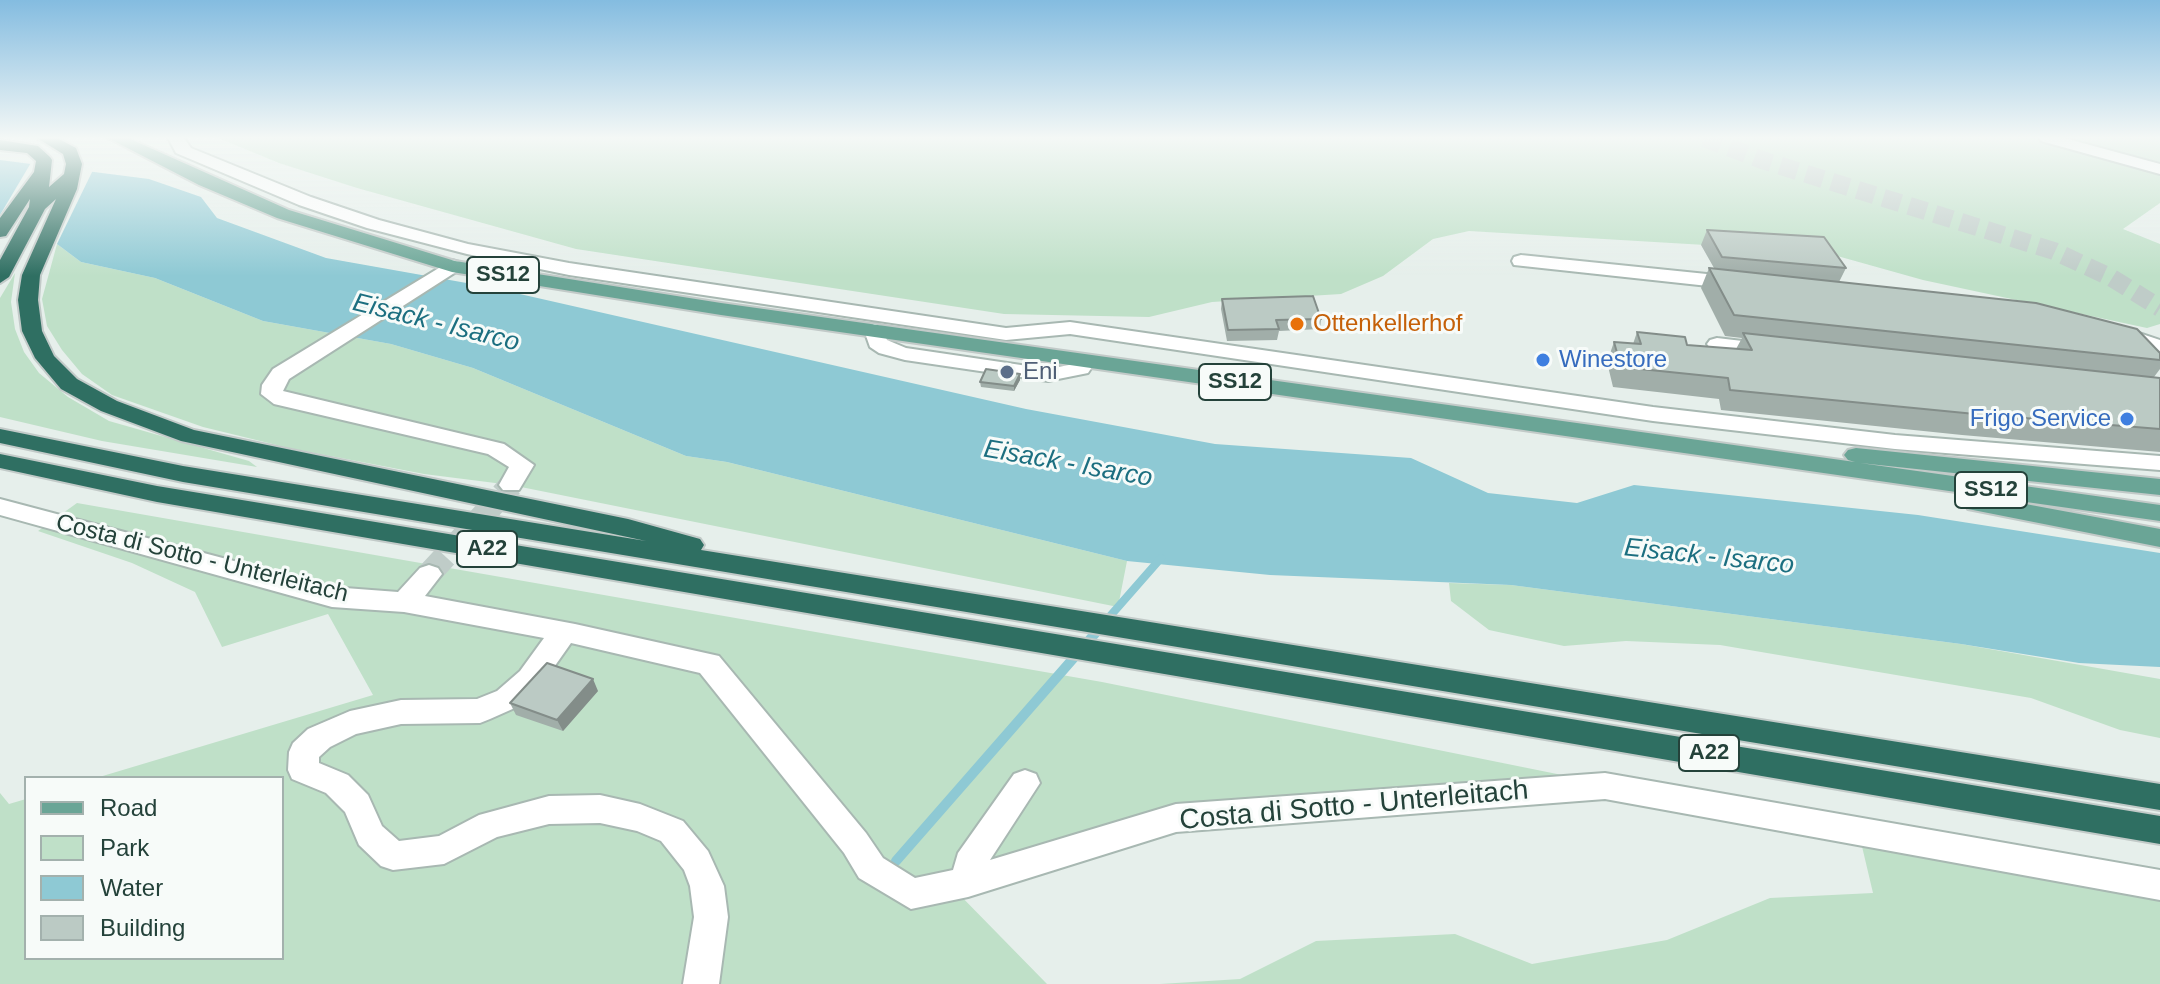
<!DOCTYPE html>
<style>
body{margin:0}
#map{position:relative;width:2160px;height:984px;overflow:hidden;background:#e6efeb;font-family:Helvetica,sans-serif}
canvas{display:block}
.legend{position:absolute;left:24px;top:776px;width:260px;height:184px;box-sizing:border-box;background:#f7fbf9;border:2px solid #a3b1ad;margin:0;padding:10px 14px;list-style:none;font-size:24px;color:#24423a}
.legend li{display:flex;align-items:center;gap:16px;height:40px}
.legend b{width:40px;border:2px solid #a3b1ad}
</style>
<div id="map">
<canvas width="2160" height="984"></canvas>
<ul class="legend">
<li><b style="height:10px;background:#6aa596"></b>Road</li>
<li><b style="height:22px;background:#bfe0c8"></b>Park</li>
<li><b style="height:22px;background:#8ec9d4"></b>Water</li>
<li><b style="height:22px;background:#bbcac4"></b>Building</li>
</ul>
</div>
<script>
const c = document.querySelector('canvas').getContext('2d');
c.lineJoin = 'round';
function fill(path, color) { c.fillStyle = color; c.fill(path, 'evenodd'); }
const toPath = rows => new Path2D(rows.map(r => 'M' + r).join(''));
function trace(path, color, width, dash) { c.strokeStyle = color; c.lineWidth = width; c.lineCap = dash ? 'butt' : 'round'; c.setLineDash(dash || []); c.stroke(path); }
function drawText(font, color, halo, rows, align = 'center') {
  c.font = font + ' Helvetica,sans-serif'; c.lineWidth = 6; c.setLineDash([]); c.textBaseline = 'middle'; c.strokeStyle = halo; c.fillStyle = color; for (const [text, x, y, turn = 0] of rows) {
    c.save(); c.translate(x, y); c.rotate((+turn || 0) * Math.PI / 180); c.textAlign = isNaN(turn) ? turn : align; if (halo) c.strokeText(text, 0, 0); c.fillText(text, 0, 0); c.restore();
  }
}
fill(toPath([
 [218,138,2160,138,2160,203,2123,229,2160,244,2160,324,2147,328,1923,280,1823,252,1469,231,1433,239,1383,276,1341,294,1212,302,1149,317,1004,314,576,249,357,188,279,163],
 [57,244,81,262,155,278,263,321,391,344,473,368,686,456,727,462,1127,561,1118,607,511,485,424,474,289,448,203,427,112,395,82,374,62,350,47,326,42,299],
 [15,273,11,302,15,329,24,352,39,373,68,397,109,421,249,461,257,467,102,441,0,417,0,298],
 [77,503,1102,682,1562,775,1176,818,952,887,1047,984,0,984,0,793,9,804,26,799,26,958,282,958,282,778,96,778,373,695,328,614,222,647,195,592,132,563,38,531],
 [1449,583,1511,585,1961,644,2160,679,2160,738,2120,730,2031,698,1720,645,1626,641,1564,646,1489,630,1451,601],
 [1860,838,2160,893,2160,984,1160,984,1240,979,1316,941,1455,934,1532,964,1667,940,1770,898,1873,893]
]), '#bfe0c8');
fill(toPath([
 [0,160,149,179,201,197,217,218,326,258,489,287,1026,409,1215,444,1411,458,1488,493,1577,503,1634,485,1918,515,2160,553,2160,667,2079,663,1961,644,1511,585,1270,575,1127,561,727,462,686,456,473,368,391,344,263,321,155,278,81,262,57,244,0,237]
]), '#8ec9d4');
fill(toPath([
 [32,161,94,168,55,248,0,241,0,215]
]), '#e6efeb');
trace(toPath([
 [1104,623,1161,558]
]), '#8ec9d4', 8);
trace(toPath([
 [896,861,1106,621]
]), '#8ec9d4', 10);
trace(toPath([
 [429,574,511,485]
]), '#bfccc8', 24, [24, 12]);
trace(toPath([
 [1704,138,1765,161,2054,251,2112,278,2160,308]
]), '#bfccc8', 18, [18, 9]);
const minor = toPath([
 [168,138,184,138,191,148,311,197,379,220,468,244,569,263,1006,328,1070,322,1653,407,1895,435,2160,456,2160,470,1895,449,1653,421,1070,334,1006,340,569,275,467,254,367,228,299,205,176,153,168,138],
 [2039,138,2064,138,2160,164,2160,174,2041,141,2039,138],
 [1521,255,1736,277,1746,283,1736,289,1514,265,1512,261,1514,257,1521,255],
 [452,260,459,262,461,266,459,270,289,379,283,391,504,444,534,465,519,490,503,490,499,485,509,467,488,454,274,404,261,394,262,385,273,369,452,260],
 [874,324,881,326,887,340,906,348,1048,369,1074,364,1079,357,1086,355,1096,361,1088,373,1048,381,905,360,879,353,870,347,864,330,874,324],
 [2121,327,2160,340,2160,353,2114,337,2111,333,2121,327],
 [1717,338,1768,344,1778,350,1768,356,1710,348,1707,344,1710,340,1717,338],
 [0,499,332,587,398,592,420,568,429,565,438,568,442,574,425,596,575,624,719,656,866,833,883,858,915,878,953,870,958,853,1014,774,1025,770,1036,774,1040,783,990,860,1176,804,1605,773,2160,870,2160,900,1605,799,1176,832,968,897,911,909,859,878,844,853,700,673,571,643,540,687,517,707,490,719,480,723,401,724,356,734,330,747,319,757,319,763,348,775,368,795,382,826,399,841,439,836,479,815,549,796,600,795,640,804,683,821,708,851,724,886,728,917,719,984,683,984,694,917,690,886,684,870,661,841,637,831,600,823,549,824,497,837,444,864,393,870,381,866,359,845,345,812,326,793,292,779,288,770,289,752,293,743,308,729,350,711,401,700,477,699,497,691,520,671,544,638,404,612,332,607,0,515,0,499]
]);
const major = toPath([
 [108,138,128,138,289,210,455,261,721,303,1855,462,1848,460,1844,455,1848,450,1856,448,2160,479,2160,495,1860,463,2160,505,2160,521,1977,495,2160,529,2160,547,1968,509,1965,503,1968,497,1977,495,721,315,452,272,277,218,199,185,108,138]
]);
const highway = toPath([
 [37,138,57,138,76,148,82,164,77,189,40,275,38,300,42,331,54,356,77,379,117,401,194,430,628,519,700,539,704,545,701,550,2160,784,2160,810,183,482,0,443,0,429,183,466,646,541,181,441,101,411,61,389,35,358,22,331,18,300,22,275,56,199,45,209,9,277,0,283,0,260,29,207,30,199,6,236,0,237,0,218,34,172,36,161,27,153,0,150,0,140,38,146,50,157,52,160,49,187,64,174,66,164,63,154,37,138],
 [0,454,157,486,2160,816,2160,844,157,502,0,468,0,454]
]);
trace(minor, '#a8b8b2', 4);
trace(major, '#c2cac8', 4);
trace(highway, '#c2cac8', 4);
fill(minor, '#fff');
fill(major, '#6aa596');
fill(highway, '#2f6f62');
fill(toPath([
 [1707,230,1846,268,1839,282,2160,360,2160,369,2154,377,2160,378,2160,452,1962,435,1721,410,1719,399,1613,387,1607,362,1614,342,1633,344,1637,332,1687,345,1736,349,1742,338,1725,336,1701,288,1709,268,1714,268,1701,245],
 [1222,299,1321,319,1320,329,1279,331,1277,340,1227,341,1221,309],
 [1020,380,1014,391,981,387,980,382],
 [598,691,563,731,516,715,510,703]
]), '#a1aea9');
fill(toPath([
 [1020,374,1020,380,1014,391,1014,386],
 [593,679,598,691,563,731,557,720]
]), '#838d89');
const building = toPath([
 [1707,230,1824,237,1846,268,1722,257,1707,230],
 [1709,268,2036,303,2137,329,2160,353,2160,360,1734,315,1709,268],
 [1313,296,1321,319,1276,320,1279,329,1228,330,1222,299,1313,296],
 [1637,332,1685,337,1687,345,1752,350,1743,333,2160,378,2160,429,1975,414,1730,390,1728,378,1621,367,1614,342,1641,344,1637,332],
 [986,369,1020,374,1014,386,980,382,986,369],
 [547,663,593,679,557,720,510,703,547,663]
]);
fill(building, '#bbcac4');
trace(building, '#838d89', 2);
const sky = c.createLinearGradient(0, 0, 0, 276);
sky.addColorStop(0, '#84bce0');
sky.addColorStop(0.5, '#f4f8f6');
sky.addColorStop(1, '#f4f8f600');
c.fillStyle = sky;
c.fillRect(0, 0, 2160, 276);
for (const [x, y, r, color] of [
 [1297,324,8,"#e8710a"],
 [1543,360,8,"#3f7fe0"],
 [1007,372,8,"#5c6f8a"],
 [2127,419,8,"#3f7fe0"]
]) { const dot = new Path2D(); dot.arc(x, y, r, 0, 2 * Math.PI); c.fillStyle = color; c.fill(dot); trace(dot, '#f7fbf9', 3); }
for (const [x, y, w] of [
 [503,275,72],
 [1235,382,72],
 [1991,490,72],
 [487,549,60],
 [1709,753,60]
]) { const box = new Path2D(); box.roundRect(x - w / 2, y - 18, w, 36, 6); c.fillStyle = '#f7fbf9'; c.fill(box); trace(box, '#24423a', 2); }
drawText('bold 22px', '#24423a', null, [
 ["SS12",503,275],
 ["SS12",1235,382],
 ["SS12",1991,490],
 ["A22",487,549],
 ["A22",1709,753]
]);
drawText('24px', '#c56008', '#f7fbf9', [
 ["Ottenkellerhof",1313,324]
], 'left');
drawText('24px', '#366cbe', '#f7fbf9', [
 ["Winestore",1559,360],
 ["Frigo Service",2111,419,"right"]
], 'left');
drawText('24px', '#4e5e75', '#f7fbf9', [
 ["Eni",1023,372]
], 'left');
drawText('24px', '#24423a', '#f7fbf9', [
 ["Costa di Sotto - Unterleitach",202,559,14]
]);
drawText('italic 26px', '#1c6f80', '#f7fbf9', [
 ["Eisack - Isarco",436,323,14],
 ["Eisack - Isarco",1068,464,10],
 ["Eisack - Isarco",1709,557,6]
]);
drawText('28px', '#24423a', '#f7fbf9', [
 ["Costa di Sotto - Unterleitach",1354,806,-5]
]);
</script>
